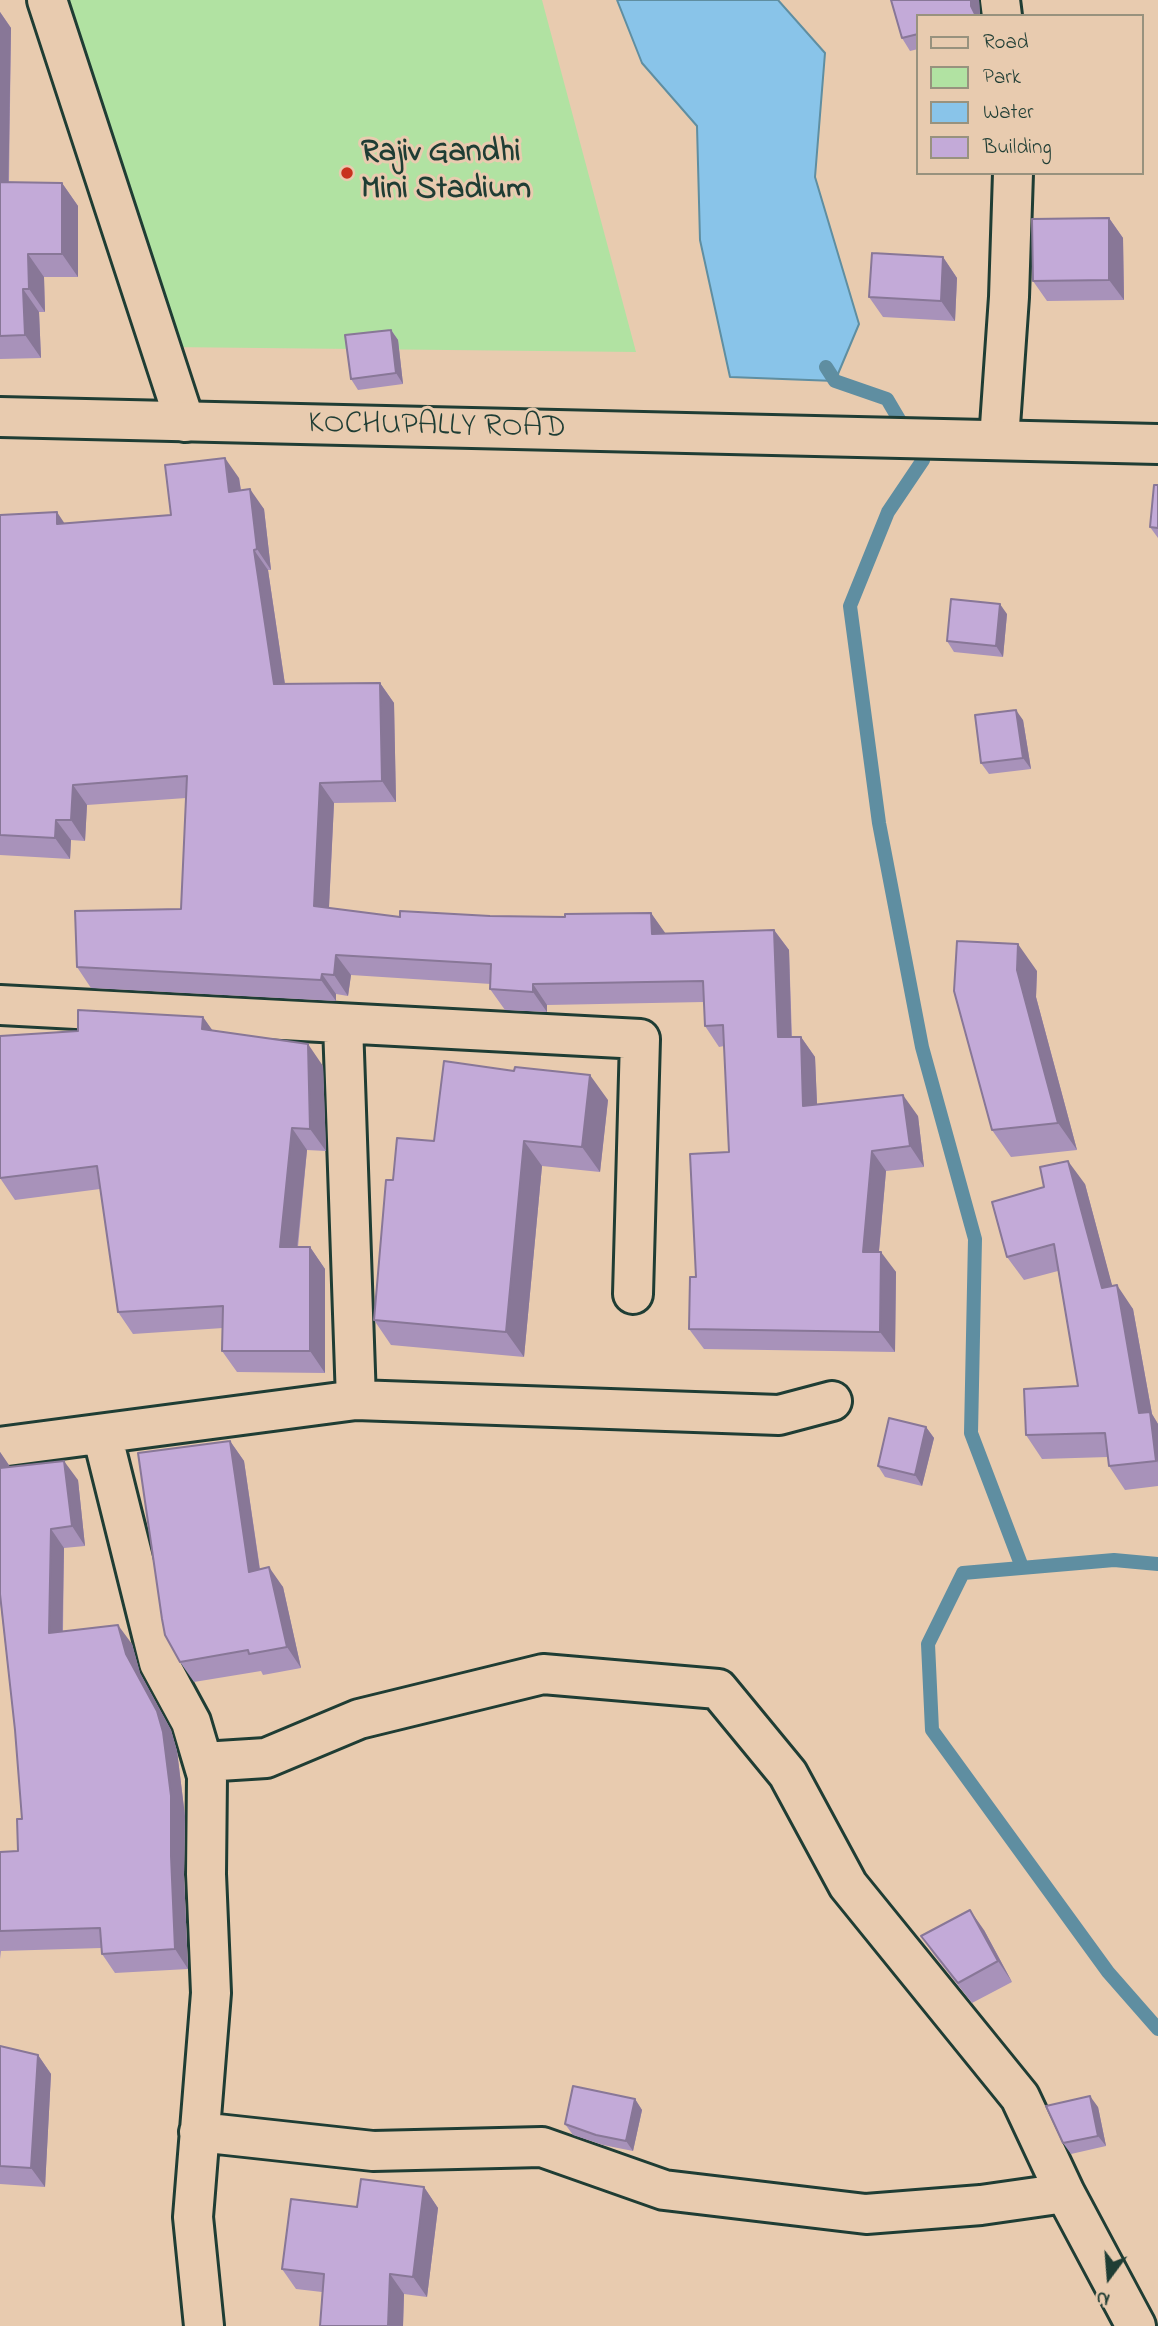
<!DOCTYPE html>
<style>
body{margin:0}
#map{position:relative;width:1158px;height:2326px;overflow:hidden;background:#e8cbaf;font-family:"Indie Flower",sans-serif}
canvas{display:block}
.legend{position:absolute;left:916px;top:14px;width:228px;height:161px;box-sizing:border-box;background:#e8cbaf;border:2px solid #98927e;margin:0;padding:9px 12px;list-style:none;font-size:21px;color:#1f3d34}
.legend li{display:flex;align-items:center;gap:14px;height:35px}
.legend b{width:35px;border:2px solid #98927e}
.north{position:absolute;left:1074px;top:2242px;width:70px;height:70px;-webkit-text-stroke:5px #e8cbaf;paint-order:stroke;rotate:196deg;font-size:19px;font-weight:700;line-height:28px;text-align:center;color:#1f3d34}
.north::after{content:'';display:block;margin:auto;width:24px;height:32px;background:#1f3d34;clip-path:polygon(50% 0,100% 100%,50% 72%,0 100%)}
</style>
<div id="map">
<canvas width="1158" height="2326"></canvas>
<ul class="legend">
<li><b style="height:9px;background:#e8cbaf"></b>Road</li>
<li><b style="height:19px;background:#b1e2a2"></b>Park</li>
<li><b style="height:19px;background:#89c4e9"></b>Water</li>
<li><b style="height:19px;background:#c3aad8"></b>Building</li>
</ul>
<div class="north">N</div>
</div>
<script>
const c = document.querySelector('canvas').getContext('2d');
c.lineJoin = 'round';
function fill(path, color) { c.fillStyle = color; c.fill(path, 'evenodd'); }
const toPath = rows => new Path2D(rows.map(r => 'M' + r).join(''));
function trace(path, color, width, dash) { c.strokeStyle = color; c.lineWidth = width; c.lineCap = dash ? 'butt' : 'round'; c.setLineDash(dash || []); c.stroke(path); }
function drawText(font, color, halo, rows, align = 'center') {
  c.font = font + ' "Indie Flower",sans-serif'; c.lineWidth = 6; c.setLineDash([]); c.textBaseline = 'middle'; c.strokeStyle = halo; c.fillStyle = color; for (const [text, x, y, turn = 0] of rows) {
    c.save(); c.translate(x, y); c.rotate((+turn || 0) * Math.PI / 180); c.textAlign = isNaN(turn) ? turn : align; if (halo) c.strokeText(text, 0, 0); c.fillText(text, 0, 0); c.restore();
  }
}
fill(toPath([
 [43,0,542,0,636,352,167,347]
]), '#b1e2a2');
const water = toPath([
 [617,0,778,0,825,53,815,177,859,324,835,381,730,377,700,240,697,126,642,63,617,0]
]);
fill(water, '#89c4e9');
trace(water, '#5f8ea1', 2);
trace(toPath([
 [826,367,835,381,887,399,923,460,888,512,850,606,879,823,922,1047,975,1239,971,1433,1022,1567],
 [1158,1564,1114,1560,963,1573,928,1644,932,1730,1108,1972,1158,2029]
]), '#5f8ea1', 14);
const minor = toPath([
 [47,0,185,422],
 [1000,0,1002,16],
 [999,440,1009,297,1013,173],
 [0,1005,640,1039,633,1294],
 [343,1024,356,1400],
 [102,1434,159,1663,191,1722,207,1776,206,1874,211,1993,193,2217,204,2326],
 [0,1447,356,1400,779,1415,832,1401],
 [203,1762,266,1758,359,1719,543,1674,718,1689,788,1774,848,1885,1020,2097,1065,2193,1136,2326],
 [199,2132,373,2151,542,2147,664,2190,866,2214,981,2205,1065,2193]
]);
const secondary = toPath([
 [0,417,1158,444]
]);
trace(minor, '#1f3d34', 44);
trace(secondary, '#1f3d34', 44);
trace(minor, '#e8cbaf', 38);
trace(secondary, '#e8cbaf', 38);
fill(toPath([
 [891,0,979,0,980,16,918,16,918,49,910,51,902,38],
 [0,12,11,28,9,182,62,183,78,206,78,277,44,277,45,312,39,312,41,358,0,359],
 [1109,218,1123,238,1124,300,1047,301,1033,281],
 [943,257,957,278,955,321,883,317,869,297],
 [391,330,398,340,403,384,358,390,351,379],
 [239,478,241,490,264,509,271,570,268,570,285,684,380,683,394,703,396,802,334,803,329,908,400,917,565,917,651,913,665,934,774,930,789,950,792,1037,801,1037,815,1057,817,1105,918,1116,924,1167,886,1171,879,1252,896,1272,895,1352,704,1349,689,1329,696,1277,729,1152,724,1046,719,1047,705,1026,704,1002,547,1005,547,1012,505,1010,490,989,491,984,351,975,348,996,336,994,336,1001,91,988,77,967,181,909,186,798,87,805,85,841,71,840,70,859,0,855,0,515,65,524,171,515],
 [1158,485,1158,538,1150,527],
 [1007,614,1003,657,954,652,947,641],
 [1023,720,1031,769,989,774,981,763],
 [1037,971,1036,997,1077,1150,1011,1157,992,1130],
 [203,1017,212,1031,323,1066,326,1151,307,1150,298,1247,310,1247,325,1269,325,1373,237,1372,222,1351,223,1328,133,1334,118,1312,100,1189,15,1200,0,1178,78,1031],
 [608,1100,600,1172,542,1166,524,1357,391,1345,374,1320,393,1180,434,1141],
 [1085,1184,1112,1286,1133,1309,1152,1414,1158,1424,1158,1486,1125,1490,1109,1466,1108,1457,1042,1459,1026,1435,1078,1386,1058,1271,1024,1280,1007,1257],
 [926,1427,934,1438,922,1486,885,1477,878,1466],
 [230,1441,244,1461,260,1569,283,1587,301,1668,263,1675,261,1671,194,1682,180,1662],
 [0,1452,10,1467,78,1480,85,1546,64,1548,63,1631,132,1644,140,1673,171,1730,177,1751,185,1816,184,1875,188,1969,115,1973,102,1954,101,1948,1,1951,0,1959,0,1852,18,1851,22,1819,15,1730,0,1600],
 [984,1930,1012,1982,972,2003,935,1956,921,1936],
 [0,2046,38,2055,51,2074,45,2187,0,2184],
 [635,2099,642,2110,633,2151,603,2145,573,2135,565,2124],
 [1098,2107,1106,2146,1071,2154,1063,2143],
 [424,2187,438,2208,427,2297,404,2294,403,2326,321,2326,322,2292,296,2289,282,2269,357,2207]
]), '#a892ba');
fill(toPath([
 [971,0,979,0,980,16,976,16,971,6],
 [0,12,11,28,8,205,0,193],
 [62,183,78,206,78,277,62,254],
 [1109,218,1123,238,1124,300,1109,280],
 [28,254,44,277,45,312,29,289],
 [943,257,957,278,955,321,941,301],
 [23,289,39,312,41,358,25,335],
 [391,330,398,340,403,384,396,373],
 [225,458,239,478,244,512,229,492],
 [250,489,264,509,271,570,257,549],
 [57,512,71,533,57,524],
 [254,550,268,570,288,705,274,684],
 [1000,604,1007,614,1003,657,996,646],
 [380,683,394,703,396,802,382,781],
 [1016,710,1023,720,1031,769,1023,758],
 [320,783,334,803,328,926,314,906],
 [73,785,87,805,85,841,71,820],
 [56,820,71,840,70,859,55,838],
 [651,913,666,934,652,934],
 [774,930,789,950,792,1058,778,1037],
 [1018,944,1037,971,1036,997,1077,1150,1058,1123,1017,970],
 [336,955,351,975,348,996,334,975],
 [322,974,336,994,336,1001,321,980],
 [533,984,547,1005,547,1012,533,992],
 [203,1017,218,1038,202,1029],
 [801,1037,815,1057,818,1127,803,1106],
 [308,1044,323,1066,326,1151,310,1129],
 [590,1075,608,1100,600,1172,582,1147],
 [903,1095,918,1116,924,1167,910,1146],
 [292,1128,307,1150,295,1268,280,1247],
 [524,1141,542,1166,524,1357,506,1332],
 [872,1151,886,1171,877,1272,863,1252],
 [1068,1161,1085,1184,1119,1311,1102,1288],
 [310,1247,325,1269,325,1373,310,1351],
 [881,1252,896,1272,895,1352,880,1332],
 [1117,1285,1133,1309,1152,1414,1158,1424,1158,1463,1139,1413],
 [926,1427,934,1438,922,1486,915,1475],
 [230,1441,244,1461,263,1592,249,1572],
 [0,1452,11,1468,0,1473],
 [64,1461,78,1480,85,1546,72,1526],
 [51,1529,64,1548,62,1652,49,1633],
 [269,1567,283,1587,301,1668,287,1647],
 [118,1625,132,1644,140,1673,171,1730,177,1751,185,1816,184,1875,188,1969,175,1949,126,1654],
 [970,1910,984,1930,1012,1982,998,1961],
 [38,2055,51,2074,45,2187,31,2168],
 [1090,2096,1098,2107,1106,2146,1098,2136],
 [635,2099,642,2110,633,2151,626,2141],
 [424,2187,438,2208,427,2297,413,2277],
 [390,2274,404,2294,403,2326,388,2326]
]), '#887797');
const building = toPath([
 [891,0,971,0,971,6,976,16,918,16,918,34,902,38,891,0],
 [0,182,62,183,62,254,28,254,29,289,23,289,25,335,0,336,0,182],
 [1109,218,1109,280,1033,281,1032,219,1109,218],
 [872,253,943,257,941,301,869,297,872,253],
 [391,330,396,373,351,379,345,335,391,330],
 [225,458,229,492,250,489,257,549,254,550,274,684,380,683,382,781,320,783,314,906,400,917,400,911,490,916,565,917,565,914,651,913,652,934,774,930,778,1037,801,1037,803,1106,903,1095,910,1146,872,1151,863,1252,881,1252,880,1332,689,1329,690,1277,696,1277,690,1154,729,1152,723,1025,705,1026,703,981,533,984,533,992,490,989,491,964,336,955,334,975,322,974,321,980,77,967,75,911,181,909,187,776,73,785,71,820,56,820,55,838,0,835,0,515,57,512,57,524,171,515,165,465,225,458],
 [1154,485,1158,485,1158,528,1150,527,1154,485],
 [951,599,1000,604,996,646,947,641,951,599],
 [1016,710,1023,758,981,763,975,715,1016,710],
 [957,941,1018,944,1017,970,1058,1123,992,1130,954,991,957,941],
 [78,1010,203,1017,202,1029,308,1044,310,1129,292,1128,280,1247,310,1247,310,1351,222,1351,223,1306,118,1312,97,1166,0,1178,0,1036,78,1031,78,1010],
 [444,1061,514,1071,515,1067,590,1075,582,1147,524,1141,506,1332,374,1320,386,1180,393,1180,397,1138,434,1141,444,1061],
 [1068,1161,1102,1288,1117,1285,1139,1413,1150,1412,1156,1461,1109,1466,1105,1433,1026,1435,1024,1389,1078,1386,1054,1244,1007,1257,992,1202,1044,1187,1040,1167,1068,1161],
 [889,1418,926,1427,915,1475,878,1466,889,1418],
 [230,1441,249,1572,269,1567,287,1647,249,1654,248,1650,180,1662,165,1635,162,1619,138,1453,230,1441],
 [64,1461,72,1526,51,1529,49,1633,118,1625,126,1654,157,1711,163,1732,171,1796,171,1856,175,1949,102,1954,100,1928,0,1931,0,1852,18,1851,17,1819,22,1819,15,1730,0,1594,0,1468,64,1461],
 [970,1910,998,1961,958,1983,921,1936,970,1910],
 [0,2046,38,2055,31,2168,0,2166,0,2046],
 [573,2086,635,2099,626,2141,596,2135,565,2124,573,2086],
 [1090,2096,1098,2136,1063,2143,1046,2106,1090,2096],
 [361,2179,424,2187,413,2277,390,2274,388,2326,320,2326,324,2274,282,2269,291,2199,357,2207,361,2179]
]);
fill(building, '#c3aad8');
trace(building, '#887797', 2);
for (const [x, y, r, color] of [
 [347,173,7,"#c8321e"]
]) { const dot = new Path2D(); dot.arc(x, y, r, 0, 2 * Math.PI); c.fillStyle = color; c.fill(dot); trace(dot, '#e8cbaf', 2.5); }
drawText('bold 32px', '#1f3d34', '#e8cbaf', [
 ["Rajiv Gandhi",361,155],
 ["Mini Stadium",361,192]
], 'left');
drawText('32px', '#1f3d34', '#e8cbaf', [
 ["KOCHUPALLY ROAD",437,428,1]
]);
</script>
